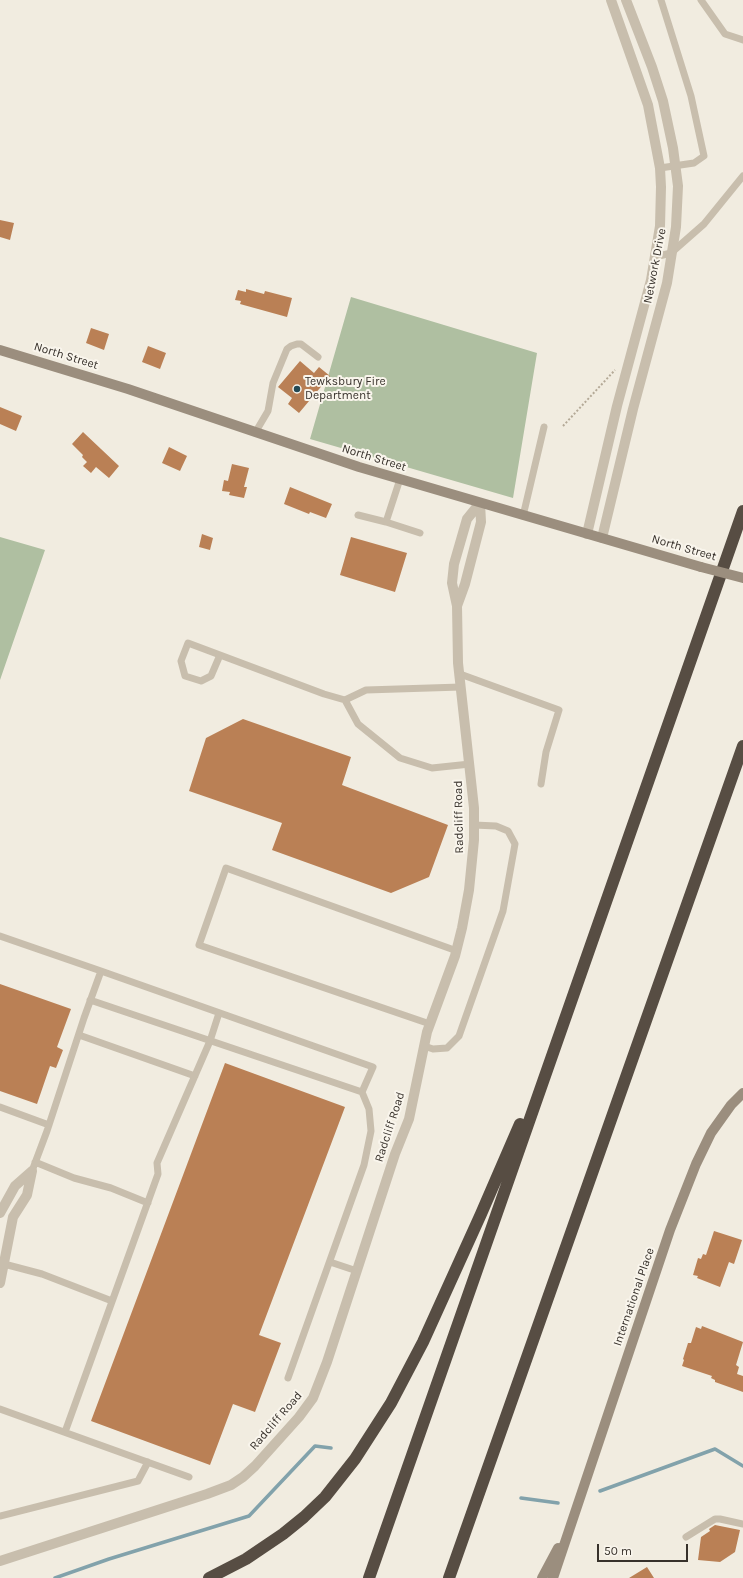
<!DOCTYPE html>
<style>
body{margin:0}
#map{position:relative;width:743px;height:1578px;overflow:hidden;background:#f1ece0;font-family:Karla,sans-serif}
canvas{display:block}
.scale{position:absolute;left:597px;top:1544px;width:91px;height:18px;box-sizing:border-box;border:2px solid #37312b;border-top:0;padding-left:5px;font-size:12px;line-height:14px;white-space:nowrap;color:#37312b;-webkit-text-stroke:3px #f9f5ec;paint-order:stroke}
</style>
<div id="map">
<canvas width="743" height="1578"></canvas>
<div class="scale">50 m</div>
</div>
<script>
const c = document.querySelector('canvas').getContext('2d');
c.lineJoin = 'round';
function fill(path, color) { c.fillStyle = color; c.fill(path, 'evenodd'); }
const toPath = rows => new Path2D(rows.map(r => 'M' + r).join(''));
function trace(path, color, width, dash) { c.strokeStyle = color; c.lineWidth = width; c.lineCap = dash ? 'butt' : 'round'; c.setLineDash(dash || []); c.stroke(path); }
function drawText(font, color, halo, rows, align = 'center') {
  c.font = font + ' Karla,sans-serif'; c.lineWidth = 4; c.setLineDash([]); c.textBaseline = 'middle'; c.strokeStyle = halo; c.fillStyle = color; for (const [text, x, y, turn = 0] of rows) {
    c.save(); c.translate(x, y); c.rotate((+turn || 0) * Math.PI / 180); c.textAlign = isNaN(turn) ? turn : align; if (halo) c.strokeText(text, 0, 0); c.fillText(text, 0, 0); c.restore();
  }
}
fill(toPath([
 [351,297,537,353,513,498,310,439],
 [0,537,45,550,0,680]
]), '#afbfa1');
trace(toPath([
 [600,1491,715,1449,743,1466],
 [521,1498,558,1503],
 [55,1578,109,1559,249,1516,315,1446,331,1448]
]), '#82a2ab', 3.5);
fill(toPath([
 [0,220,14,223,10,240,0,237],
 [246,289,264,294,265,291,292,298,287,317,240,304,241,301,235,300,238,290,246,292],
 [91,328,109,334,104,350,86,343],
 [148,346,166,353,160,369,142,362],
 [300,361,314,373,319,367,330,376,299,413,288,404,292,398,278,387],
 [0,407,22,416,16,431,0,424],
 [83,432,119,466,109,478,96,467,91,473,83,466,87,462,82,457,83,455,72,444],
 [169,447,187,456,180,471,162,463],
 [232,464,249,468,244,487,247,487,244,498,229,495,230,492,222,491,224,480,228,481],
 [290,487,332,504,326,518,310,512,309,514,284,504],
 [202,534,213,538,210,550,199,547],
 [351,537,407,553,395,592,340,575],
 [243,719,351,757,342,785,448,825,429,877,391,893,272,850,282,823,189,791,206,738],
 [0,984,71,1009,57,1047,63,1050,56,1068,50,1066,37,1104,0,1091],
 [225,1063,345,1107,259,1335,281,1343,255,1412,233,1404,210,1465,91,1421],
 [714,1231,742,1240,734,1264,729,1262,720,1287,697,1278,698,1276,693,1275,698,1258,701,1259,703,1254,706,1255],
 [702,1326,743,1342,736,1365,739,1367,737,1374,743,1376,743,1392,715,1382,715,1380,711,1378,712,1376,682,1366,684,1360,683,1359,688,1343,691,1343,696,1327,701,1329],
 [715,1525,740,1530,735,1552,720,1562,698,1560,701,1537,710,1531,709,1529],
 [647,1567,654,1578,629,1578]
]), '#ba8055');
trace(toPath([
 [563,426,615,370]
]), '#b4a997', 2, [2, 2]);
trace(toPath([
 [701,0,725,34,743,40],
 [660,168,694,163,704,156,691,96,661,0],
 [655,257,671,253,704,224,743,176],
 [255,433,268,411,273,383,287,349,291,346,297,344,301,344,318,357],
 [400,479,386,522,420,533],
 [358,515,386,522],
 [523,516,544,427],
 [220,655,211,676,201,681,185,676,181,661,188,643,324,694,345,700,358,724,400,758,432,768,470,764],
 [460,674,559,710,546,752,541,784],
 [345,700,366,690,461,687],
 [0,936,101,971,84,1018,47,1131,32,1171],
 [101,971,373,1067,362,1092,369,1109,371,1131,364,1165,288,1378],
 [90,1000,362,1092],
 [430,1024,199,945,226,868,457,951],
 [79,1035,195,1076],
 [424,1046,433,1049,447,1048,459,1036,503,911,515,844,508,831,496,826,474,825],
 [0,1107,49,1125],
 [35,1162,74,1178,111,1188,148,1203],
 [330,1262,357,1271],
 [4,1264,42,1274,112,1301],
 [0,1409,189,1477],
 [65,1432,158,1174,157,1163,210,1041,219,1013],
 [0,1516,138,1481,148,1462],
 [686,1537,715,1519,720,1519,743,1524]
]), '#c8bead', 7);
trace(toPath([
 [587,534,617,406,651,280,660,226,661,187,660,168,648,105,611,0],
 [602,538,633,409,667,283,676,227,678,186,673,148,663,101,652,67,626,0],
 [457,606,465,584,481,522,480,503],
 [0,1213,15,1186,32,1171],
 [0,1283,13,1217,27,1195,32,1171],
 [0,1561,207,1494,231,1485,243,1477,255,1466,299,1417,313,1398,327,1362,395,1154,409,1119,427,1032,455,956,462,928,469,890,474,840,474,808,458,663,457,606,452,583,454,564,467,519,480,503]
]), '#c8bead', 10);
trace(toPath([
 [0,350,128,389,359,467,701,567],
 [542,1578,558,1548],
 [553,1578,670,1230,696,1164,711,1133,731,1105,743,1093]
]), '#9b8e7e', 10);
trace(toPath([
 [209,1578,246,1559,283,1534,304,1517,325,1497,355,1459,391,1403,423,1342,481,1214,520,1124],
 [369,1578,743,511],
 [449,1578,743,746]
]), '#574d43', 12);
trace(toPath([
 [701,567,743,578]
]), '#9b8e7e', 10);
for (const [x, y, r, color] of [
 [297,389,4,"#244954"]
]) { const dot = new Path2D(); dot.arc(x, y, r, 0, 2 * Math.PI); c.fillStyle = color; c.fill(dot); trace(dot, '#f9f5ec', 1.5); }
drawText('12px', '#37312b', '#f9f5ec', [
 ["Network Drive",655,266,-79],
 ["North Street",66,356,17],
 ["North Street",374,458,17],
 ["North Street",684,548,16],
 ["Radcliff Road",459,817,-91],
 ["Radcliff Road",390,1127,-72],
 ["International Place",634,1297,-71],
 ["Radcliff Road",276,1421,-49]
]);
drawText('12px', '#37312b', '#f9f5ec', [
 ["Tewksbury Fire",305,382],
 ["Department",305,396]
], 'left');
</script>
